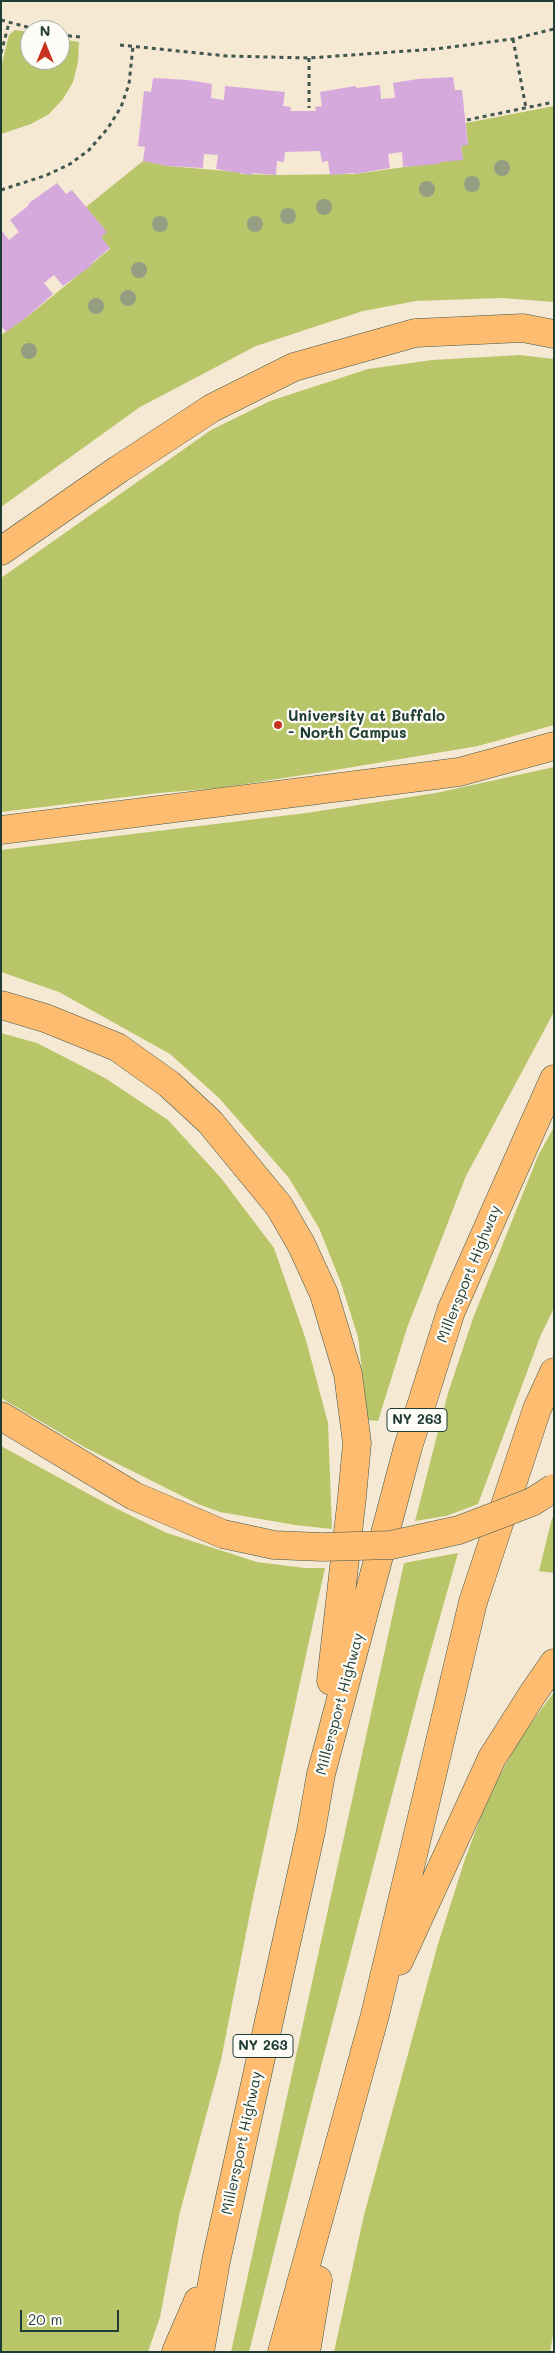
<!DOCTYPE html>
<style>
body{margin:0}
#map{position:relative;width:555px;height:2353px;overflow:hidden;background:#f6e9d4;font-family:Mali,sans-serif}
canvas{display:block}
.frame{position:absolute;inset:0;border:2px solid #1f3d34;pointer-events:none}
.north{position:absolute;left:20px;top:20px;width:50px;height:50px;box-sizing:border-box;background:#fdfcf7;border:1px solid #a4b0a9;border-radius:50%;rotate:0deg;font-size:14px;font-weight:700;line-height:20px;text-align:center;color:#1f3d34}
.north::after{content:'';display:block;margin:auto;width:18px;height:22px;background:#c8321e;clip-path:polygon(50% 0,100% 100%,50% 72%,0 100%)}
.scale{position:absolute;left:20px;top:2310px;width:99px;height:22px;box-sizing:border-box;border:2px solid #1f3d34;border-top:0;padding-left:6px;font-size:15px;line-height:18px;white-space:nowrap;color:#1f3d34;-webkit-text-stroke:4px #fdfcf7;paint-order:stroke}
</style>
<div id="map">
<canvas width="555" height="2353"></canvas>
<div class="frame"></div>
<div class="north">N</div>
<div class="scale">20 m</div>
</div>
<script>
const c = document.querySelector('canvas').getContext('2d');
c.lineJoin = 'round';
function fill(path, color) { c.fillStyle = color; c.fill(path, 'evenodd'); }
const toPath = rows => new Path2D(rows.map(r => 'M' + r).join(''));
function trace(path, color, width, dash) { c.strokeStyle = color; c.lineWidth = width; c.lineCap = dash ? 'butt' : 'round'; c.setLineDash(dash || []); c.stroke(path); }
function drawText(font, color, halo, rows, align = 'center') {
  c.font = font + ' Mali,sans-serif'; c.lineWidth = 4.5; c.setLineDash([]); c.textBaseline = 'middle'; c.strokeStyle = halo; c.fillStyle = color; for (const [text, x, y, turn = 0] of rows) {
    c.save(); c.translate(x, y); c.rotate((+turn || 0) * Math.PI / 180); c.textAlign = isNaN(turn) ? turn : align; if (halo) c.strokeText(text, 0, 0); c.fillText(text, 0, 0); c.restore();
  }
}
fill(toPath([
 [15,30,30,32,30,60,60,60,60,39,79,42,78,62,73,82,63,99,49,114,31,124,1,134,1,67,9,35],
 [554,106,554,302,502,298,416,301,363,311,256,346,140,407,1,507,1,335,27,317,110,249,101,237,106,232,86,207,143,161,168,166,239,172,241,174,276,175,355,174,426,164,438,164,440,162,463,159,461,146,468,144,466,123],
 [520,355,554,359,554,725,478,746,329,771,219,788,159,793,1,812,1,578,211,430,270,401,368,369,432,360],
 [554,767,554,1012,466,1176,407,1328,378,1421,368,1420,358,1337,341,1283,319,1228,289,1178,219,1098,170,1054,59,992,1,972,1,850,306,813,436,793],
 [1,1033,37,1043,105,1078,168,1120,221,1178,274,1248,306,1340,328,1423,332,1529,295,1525,220,1512,198,1504,86,1448,1,1398],
 [554,1127,554,1308,540,1337,478,1504,446,1516,415,1521,448,1393,473,1318,538,1156],
 [1,1446,107,1504,167,1533,257,1562,305,1568,325,1568,253,1898,221,2060,180,2212,160,2317,148,2352,1,2352],
 [554,1517,554,1573,539,1571,552,1518],
 [458,1553,419,1692,309,2112,249,2352,231,2352,404,1563],
 [554,1692,554,2330,550,2352,334,2352,364,2215,438,1944,465,1859,489,1795,521,1737]
]), '#b8c669');
fill(toPath([
 [453,77,455,90,462,90,468,145,461,146,463,160,440,162,438,164,403,167,402,152,388,154,390,168,355,174,353,173,330,175,328,161,322,162,320,151,285,152,284,162,277,161,276,175,253,173,251,175,216,169,218,155,204,154,203,168,167,166,143,161,145,147,138,146,144,91,151,92,153,78,188,80,212,84,211,98,224,100,225,86,285,92,283,106,291,107,290,111,316,111,315,107,322,106,320,92,355,86,357,88,380,85,381,99,395,98,393,83,418,79],
 [57,183,66,194,72,190,107,232,101,237,110,248,92,263,92,265,63,286,54,275,44,283,53,294,27,317,6,332,1,325,1,230,9,240,19,232,10,220,28,206,29,203]
]), '#d6a9dc');
const primary = toPath([
 [1,551,119,469,212,408,294,367,415,333,523,328,554,334],
 [1,830,459,772,554,746],
 [1,1005,45,1018,117,1047,169,1084,210,1122,279,1206,301,1244,324,1294,348,1374,357,1443,352,1497,331,1681],
 [1,1416,134,1496,223,1534],
 [399,1961,492,1758,532,1695,554,1663],
 [176,2352,198,2301],
 [200,2352,216,2261,311,1831,321,1774,408,1447,451,1311,554,1079],
 [282,2352,375,2015,473,1602,537,1409,554,1372],
 [306,2352,318,2280]
]);
trace(primary, '#3f574c', 29);
trace(toPath([
 [1,20,38,30],
 [60,35,80,37],
 [513,39,526,108],
 [120,45,227,56,309,58,435,49,513,39,554,29],
 [1,53,9,23],
 [309,58,309,108],
 [467,120,554,102],
 [1,190,47,175,70,164,89,150,108,128,121,107,129,84,133,46]
]), '#3f574c', 3, [4, 4]);
trace(primary, '#febc70', 28);
const primaryBridge = toPath([
 [223,1534,274,1545,322,1547,391,1545,459,1530,532,1502,554,1488]
]);
trace(primaryBridge, '#3f574c', 29, []);
trace(primaryBridge, '#febc70', 28);
c.fillStyle = '#959d83';
for (const [x, y] of [
 [502,168],
 [472,184],
 [427,189],
 [324,207],
 [288,216],
 [160,224],
 [255,224],
 [139,270],
 [128,298],
 [96,306],
 [29,351]
]) { c.beginPath(); c.arc(x, y, 8, 0, 2 * Math.PI); c.fill(); }
for (const [x, y, r, color] of [
 [278,725,5,"#c8321e"]
]) { const dot = new Path2D(); dot.arc(x, y, r, 0, 2 * Math.PI); c.fillStyle = color; c.fill(dot); trace(dot, '#fdfcf7', 2); }
for (const [x, y, w] of [
 [417,1420,60],
 [263,2046,60]
]) { const box = new Path2D(); box.roundRect(x - w / 2, y - 11.5, w, 23, 4); c.fillStyle = '#fdfcf7'; c.fill(box); trace(box, '#1f3d34', 1); }
drawText('bold 14px', '#1f3d34', null, [
 ["NY 263",417,1420],
 ["NY 263",263,2046]
]);
drawText('bold 15px', '#1f3d34', '#fdfcf7', [
 ["University at Buffalo",288,716],
 ["- North Campus",288,733]
], 'left');
drawText('15px', '#1f3d34', '#fdfcf7', [
 ["Millersport Highway",469,1274,-68],
 ["Millersport Highway",340,1704,-75],
 ["Millersport Highway",242,2143,-78]
]);
</script>
